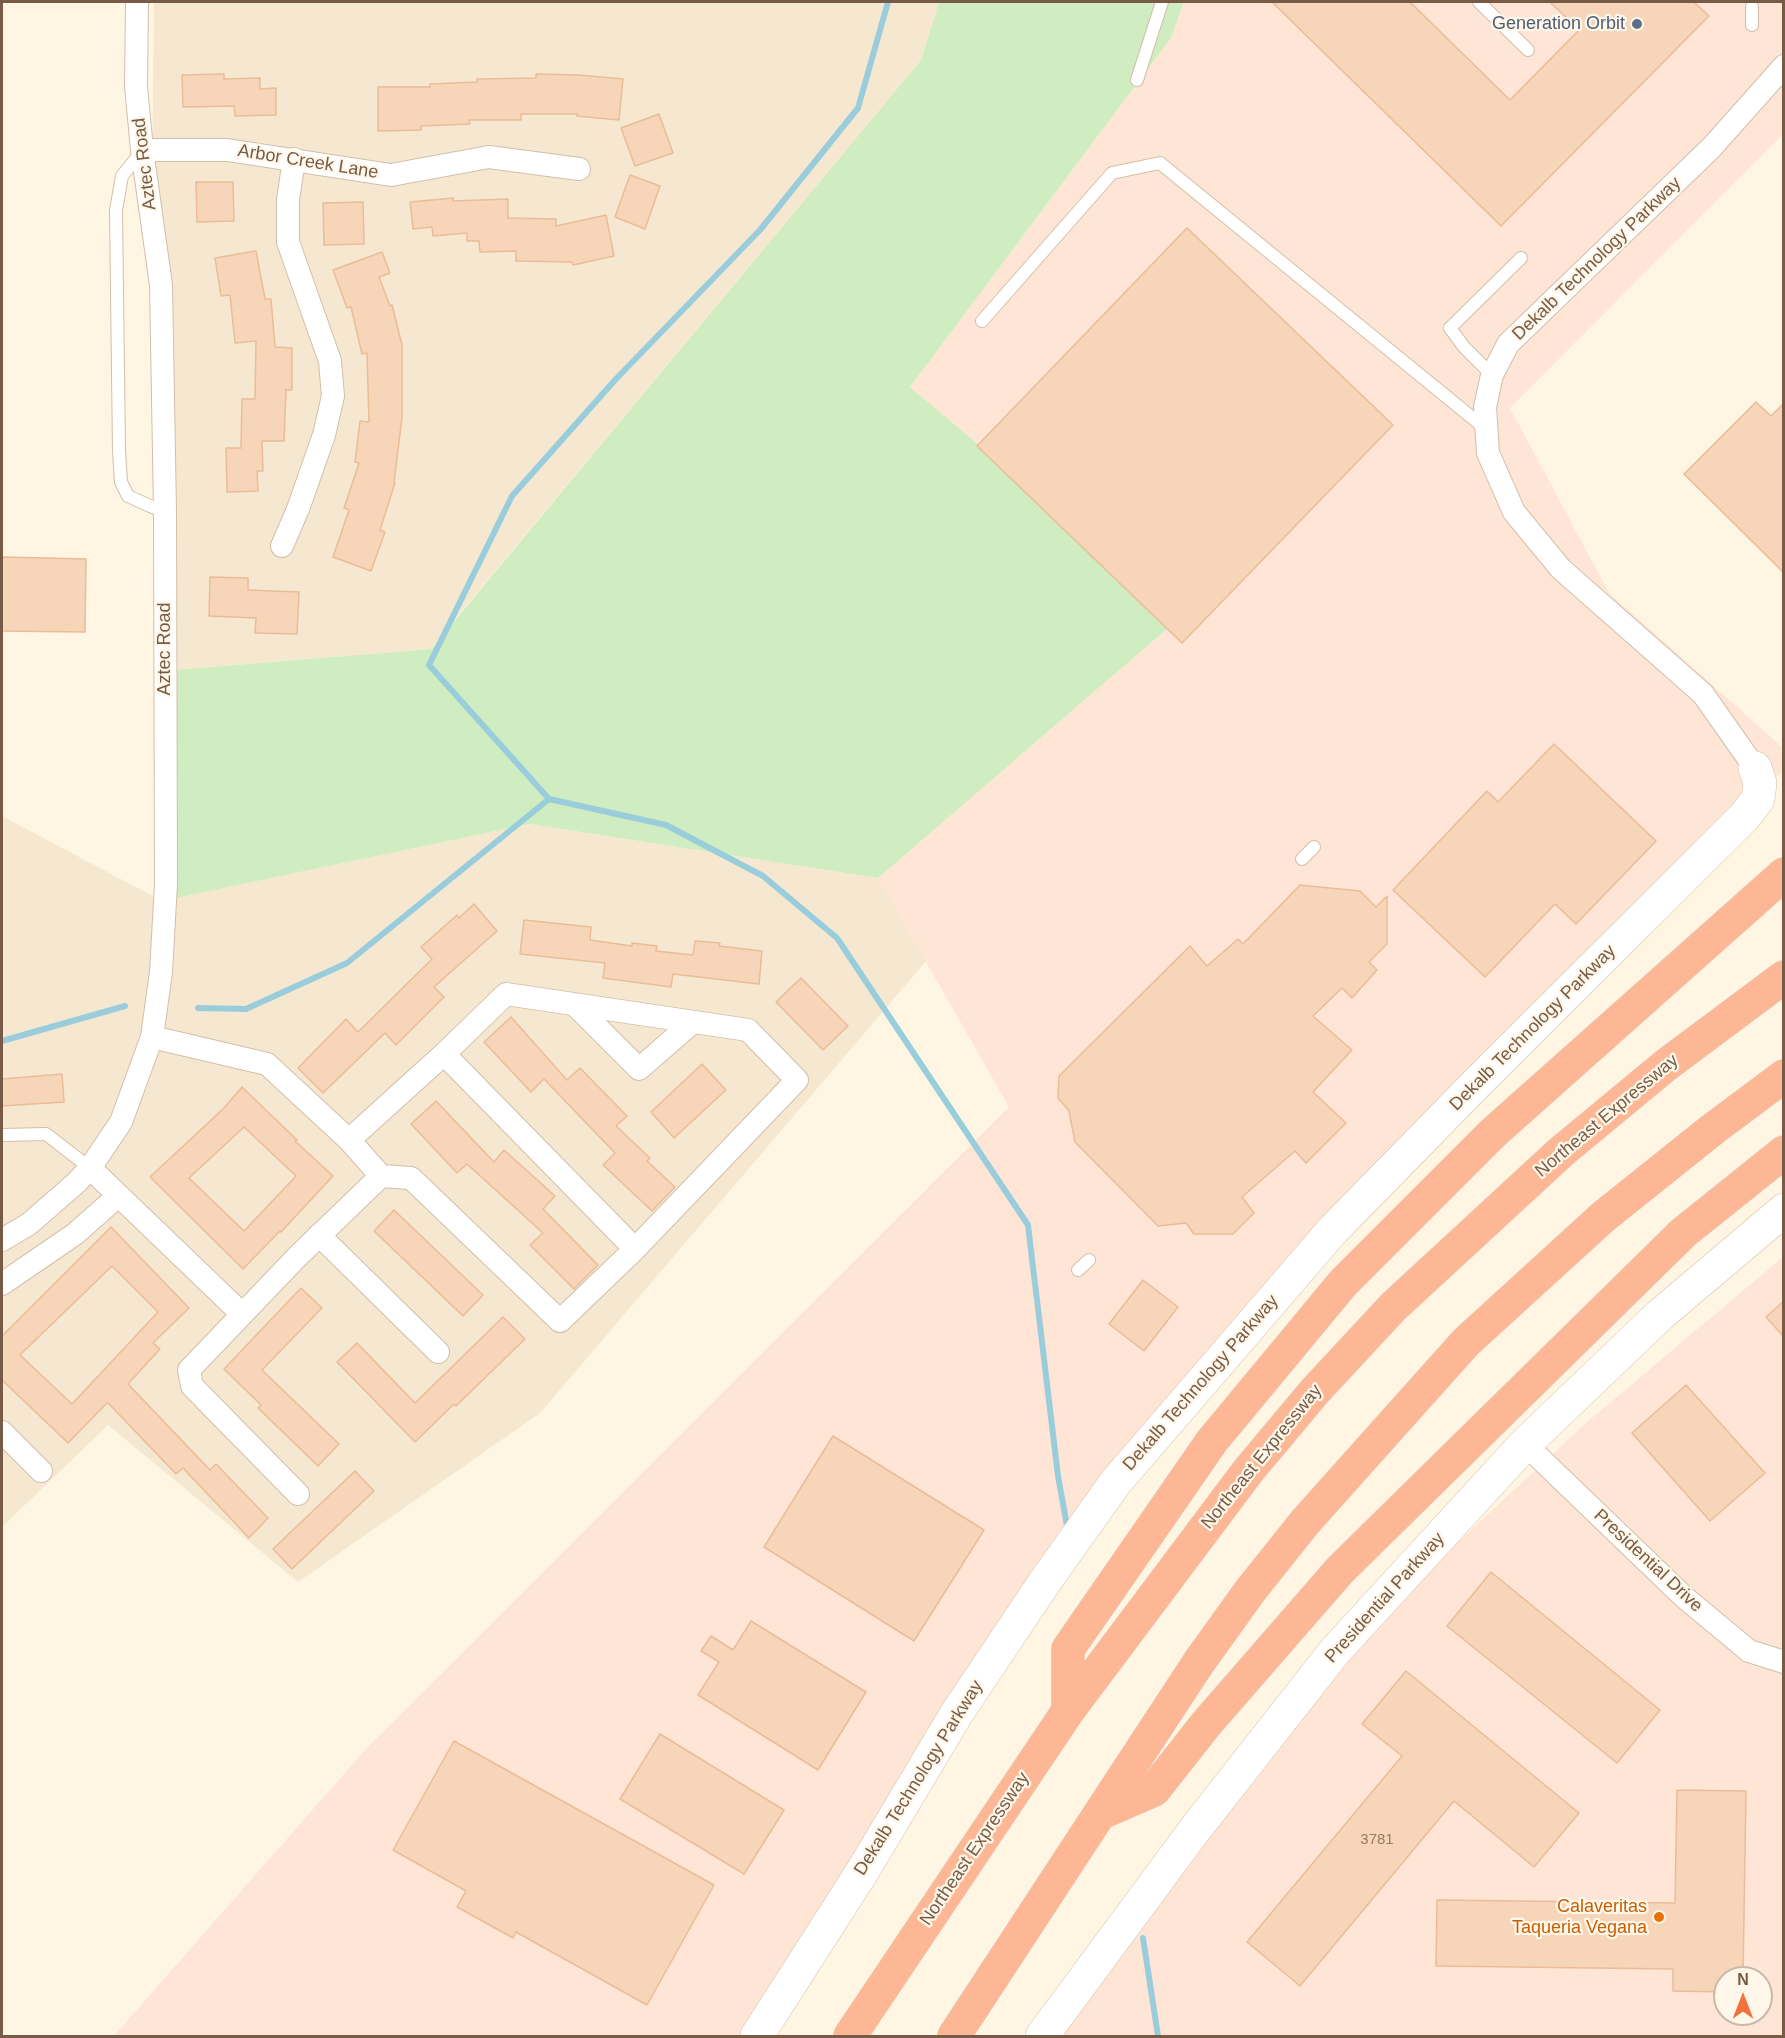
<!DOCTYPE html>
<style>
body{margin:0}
#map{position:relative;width:1785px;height:2038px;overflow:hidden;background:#fef5e2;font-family:Helvetica,sans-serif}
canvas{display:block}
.frame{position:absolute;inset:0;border:3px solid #785b46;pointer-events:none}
.north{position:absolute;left:1713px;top:1966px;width:60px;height:60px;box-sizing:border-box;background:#fff8ea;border:2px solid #c9b9a8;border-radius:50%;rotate:0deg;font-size:16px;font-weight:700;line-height:24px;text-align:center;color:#785b46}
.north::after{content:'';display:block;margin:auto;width:21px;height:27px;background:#f2723d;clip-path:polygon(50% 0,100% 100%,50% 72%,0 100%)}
</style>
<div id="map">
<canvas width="1785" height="2038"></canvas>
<div class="frame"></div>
<div class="north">N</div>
</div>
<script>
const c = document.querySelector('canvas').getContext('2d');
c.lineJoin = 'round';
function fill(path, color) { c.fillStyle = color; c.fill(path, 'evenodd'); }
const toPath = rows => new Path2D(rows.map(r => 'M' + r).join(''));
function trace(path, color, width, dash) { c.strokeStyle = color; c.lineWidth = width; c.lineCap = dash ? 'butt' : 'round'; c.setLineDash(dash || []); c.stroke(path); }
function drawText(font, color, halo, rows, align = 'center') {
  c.font = font + ' Helvetica,sans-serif'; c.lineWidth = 4.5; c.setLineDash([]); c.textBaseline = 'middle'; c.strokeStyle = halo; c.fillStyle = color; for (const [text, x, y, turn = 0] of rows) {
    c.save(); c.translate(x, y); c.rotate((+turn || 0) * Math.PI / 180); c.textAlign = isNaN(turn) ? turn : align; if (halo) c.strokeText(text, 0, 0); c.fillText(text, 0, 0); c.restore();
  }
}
fill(toPath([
 [154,2,939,2,921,60,430,649,162,671,152,170],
 [2,816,162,901,529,824,878,878,926,961,540,1413,298,1582,108,1425,2,1527]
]), '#f6e8d0');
fill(toPath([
 [1184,2,1783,2,1783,134,1510,408,1609,593,1783,748,1783,771,1728,822,1184,1401,758,2036,114,2036,365,1750,1009,1107,878,878,1182,616,910,387,1171,38],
 [1783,1257,1783,2036,1048,2036,1282,1706,1586,1423],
 [1725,1978,1761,1978,1761,2014,1725,2014]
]), '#ffe5d5');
fill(toPath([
 [939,2,1184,2,1171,38,910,387,1182,616,878,878,529,824,162,901,162,671,431,649,921,60]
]), '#cfedc0');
trace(toPath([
 [888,2,858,108,760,230,615,380,512,496,429,665,549,799,666,825,763,876,837,938,1028,1225,1058,1476,1067,1526],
 [198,1008,246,1009,347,963,549,799],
 [2,1041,125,1006],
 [1143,1938,1158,2036]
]), '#9acddc', 6);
const building = toPath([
 [1272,2,1410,2,1510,100,1579,30,1550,2,1694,2,1709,16,1501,226,1272,2],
 [224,74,224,79,260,78,260,89,276,88,276,115,235,116,234,106,183,107,182,75,224,74],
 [536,74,579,75,623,79,619,120,577,116,577,114,521,114,521,120,469,120,470,124,421,126,421,130,378,131,378,87,430,87,430,84,477,82,477,79,536,78,536,74],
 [659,114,673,153,635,166,621,128,659,114],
 [630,175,660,186,645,229,615,217,630,175],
 [196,182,233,182,234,221,197,222,196,182],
 [453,198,453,201,508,199,508,218,556,219,556,226,606,215,614,256,573,265,572,262,516,261,516,251,480,252,479,241,467,241,467,233,433,236,432,227,413,229,410,202,453,198],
 [363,202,364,244,324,245,323,203,363,202],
 [1187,228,1393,425,1182,643,977,446,1187,228],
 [256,251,265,299,271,299,275,347,292,348,292,390,286,390,284,441,262,441,263,471,257,471,258,491,227,492,226,448,241,448,242,399,255,399,256,341,235,343,230,295,221,296,215,258,256,251],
 [382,252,390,273,379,277,390,306,392,305,402,345,402,417,394,483,395,483,380,530,385,532,371,571,333,557,349,510,344,508,359,463,355,462,360,421,369,422,367,353,362,354,351,307,347,308,333,270,382,252],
 [1756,402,1771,416,1784,403,1784,573,1684,474,1756,402],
 [2,557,86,559,85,632,2,631,2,557],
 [210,577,248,578,248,590,299,592,297,634,255,633,256,618,209,616,210,577],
 [1554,744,1656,841,1576,924,1555,904,1485,977,1393,890,1487,791,1498,802,1554,744],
 [1300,885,1360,891,1376,907,1387,896,1387,944,1369,962,1377,970,1352,998,1342,988,1313,1016,1352,1050,1313,1092,1346,1123,1306,1163,1295,1151,1242,1197,1254,1213,1233,1234,1194,1234,1186,1223,1158,1226,1075,1142,1069,1111,1058,1098,1059,1076,1190,946,1207,966,1238,939,1243,944,1300,885],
 [474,904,497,931,434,987,444,997,396,1045,385,1033,323,1093,298,1068,346,1019,358,1032,432,959,421,947,457,915,459,918,474,904],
 [524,920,591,927,590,940,632,946,632,943,657,946,656,951,693,955,695,941,720,943,719,946,762,951,759,984,673,974,671,987,603,978,605,963,520,954,524,920],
 [801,978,848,1026,823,1050,776,1002,801,978],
 [511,1017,567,1080,580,1068,627,1116,616,1126,650,1158,647,1161,675,1187,652,1211,603,1165,615,1153,544,1079,531,1092,484,1042,511,1017],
 [702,1064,726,1090,674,1138,651,1112,702,1064],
 [62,1074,64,1102,2,1106,2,1079,62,1074],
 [242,1087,297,1140,295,1141,333,1176,281,1232,280,1231,243,1269,150,1177,224,1108,242,1087],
 [244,1127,296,1176,244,1231,189,1178,244,1127],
 [436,1101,494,1162,504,1150,555,1196,543,1209,598,1265,574,1289,530,1245,543,1233,467,1164,457,1173,411,1124,436,1101],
 [394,1210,483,1295,463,1316,374,1231,394,1210],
 [111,1227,189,1308,153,1343,160,1349,128,1384,210,1470,216,1464,268,1518,249,1538,183,1468,176,1474,109,1404,107,1403,68,1443,2,1380,2,1336,111,1227],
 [112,1266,158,1312,72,1404,20,1355,112,1266],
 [1143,1280,1178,1307,1144,1351,1109,1324,1143,1280],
 [301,1288,322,1308,262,1370,339,1444,318,1466,258,1408,261,1405,224,1369,301,1288],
 [1784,1301,1784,1337,1766,1317,1784,1301],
 [503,1317,525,1339,456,1406,454,1404,415,1442,337,1362,357,1343,415,1403,503,1317],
 [1686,1385,1765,1473,1710,1521,1632,1433,1686,1385],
 [833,1436,984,1530,914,1641,764,1547,833,1436],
 [355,1471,374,1491,292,1569,273,1549,355,1471],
 [1491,1572,1660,1710,1617,1763,1447,1626,1491,1572],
 [751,1621,866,1692,818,1770,698,1695,719,1662,701,1651,711,1636,733,1650,751,1621],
 [1406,1671,1579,1813,1534,1867,1454,1801,1300,1986,1247,1942,1402,1756,1362,1724,1406,1671],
 [660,1734,784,1810,744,1874,620,1799,660,1734],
 [454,1741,714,1885,647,2005,516,1932,513,1938,457,1907,466,1891,393,1850,454,1741],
 [1677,1790,1746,1791,1743,1978,1725,1978,1725,1992,1673,1991,1673,1969,1436,1966,1437,1900,1675,1903,1677,1790]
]);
fill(building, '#f6d5b8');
trace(building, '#eabc97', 1.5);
const lane = toPath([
 [1479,2,1528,50],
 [1752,25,1752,7],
 [1137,80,1162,2],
 [142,151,122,176,116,210,119,451,121,482,128,496,150,506,165,511],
 [982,321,1112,173,1160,163,1486,429],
 [1492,375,1464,347,1450,328,1521,258],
 [1302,859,1314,847],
 [2,1135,46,1134,90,1168],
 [1078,1270,1089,1260]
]);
const street = toPath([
 [142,150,227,150,391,175,489,157,579,169],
 [282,546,298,509,324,435,333,396,330,361,288,242,288,200,294,159],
 [1755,768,1703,694,1561,569,1514,512,1488,453,1485,407,1492,375,1508,344,1712,147,1784,66],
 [574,1004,639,1069,693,1022],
 [152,1037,267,1064,349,1140,381,1176,411,1178,560,1321,635,1249,797,1080,748,1030,506,994,444,1054,349,1140],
 [444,1054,635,1249],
 [90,1168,242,1314],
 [319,1235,438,1352],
 [2,1240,29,1224,76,1183,90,1168,121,1122,152,1037,161,972,166,884,165,511,161,285,142,150,136,86,137,2],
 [2,1284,75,1234,118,1196],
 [2,1432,41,1471],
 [1525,1444,1684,1597,1749,1651,1784,1662],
 [298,1494,192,1386,189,1370,297,1257,381,1176]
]);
const secondary = toPath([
 [757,2036,862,1872,957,1713,1044,1583,1115,1483,1333,1230,1476,1084,1744,817,1758,799,1760,783,1755,768],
 [1042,2036,1196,1828,1335,1651,1525,1444,1660,1315,1784,1210]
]);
const highway = toPath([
 [1068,1711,1068,1649,1212,1441,1343,1283,1493,1133,1784,874],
 [1101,1813,1154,1790,1206,1724,1340,1570,1683,1233,1784,1152],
 [850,2036,1068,1711,1248,1471,1315,1391,1393,1307,1561,1152,1666,1065,1784,977],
 [954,2036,1199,1662,1250,1591,1305,1522,1466,1342,1603,1217,1713,1129,1784,1076]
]);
trace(lane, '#d2bfaa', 14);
trace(street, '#d2bfaa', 24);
trace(secondary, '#d6bfa8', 34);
trace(highway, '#dfd8d3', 34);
trace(lane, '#fff', 12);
trace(street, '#fff', 22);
trace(secondary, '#fff', 33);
trace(highway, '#feb794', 33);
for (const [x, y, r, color] of [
 [1637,24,6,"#5c6f8a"],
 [1659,1917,6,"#e8710a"]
]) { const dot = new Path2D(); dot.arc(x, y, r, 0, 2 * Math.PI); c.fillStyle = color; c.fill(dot); trace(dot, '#fff8ea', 2); }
drawText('15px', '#987a62', null, [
 ["3781",1377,1840]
]);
drawText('18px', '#4e5e75', '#fff8ea', [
 ["Generation Orbit",1625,24]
], 'right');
drawText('18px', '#785b46', '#fff8ea', [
 ["Arbor Creek Lane",308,162,9],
 ["Aztec Road",145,164,-97],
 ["Dekalb Technology Parkway",1597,259,-44],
 ["Aztec Road",165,649,-90],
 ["Dekalb Technology Parkway",1533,1028,-45],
 ["Northeast Expressway",1607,1116,-40],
 ["Dekalb Technology Parkway",1201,1383,-49],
 ["Northeast Expressway",1262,1457,-51],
 ["Presidential Drive",1648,1561,43],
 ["Presidential Parkway",1385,1598,-48],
 ["Dekalb Technology Parkway",919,1778,-58],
 ["Northeast Expressway",975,1849,-56]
]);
drawText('18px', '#c56008', '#fff8ea', [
 ["Calaveritas",1647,1907],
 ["Taqueria Vegana",1647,1928]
], 'right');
</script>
